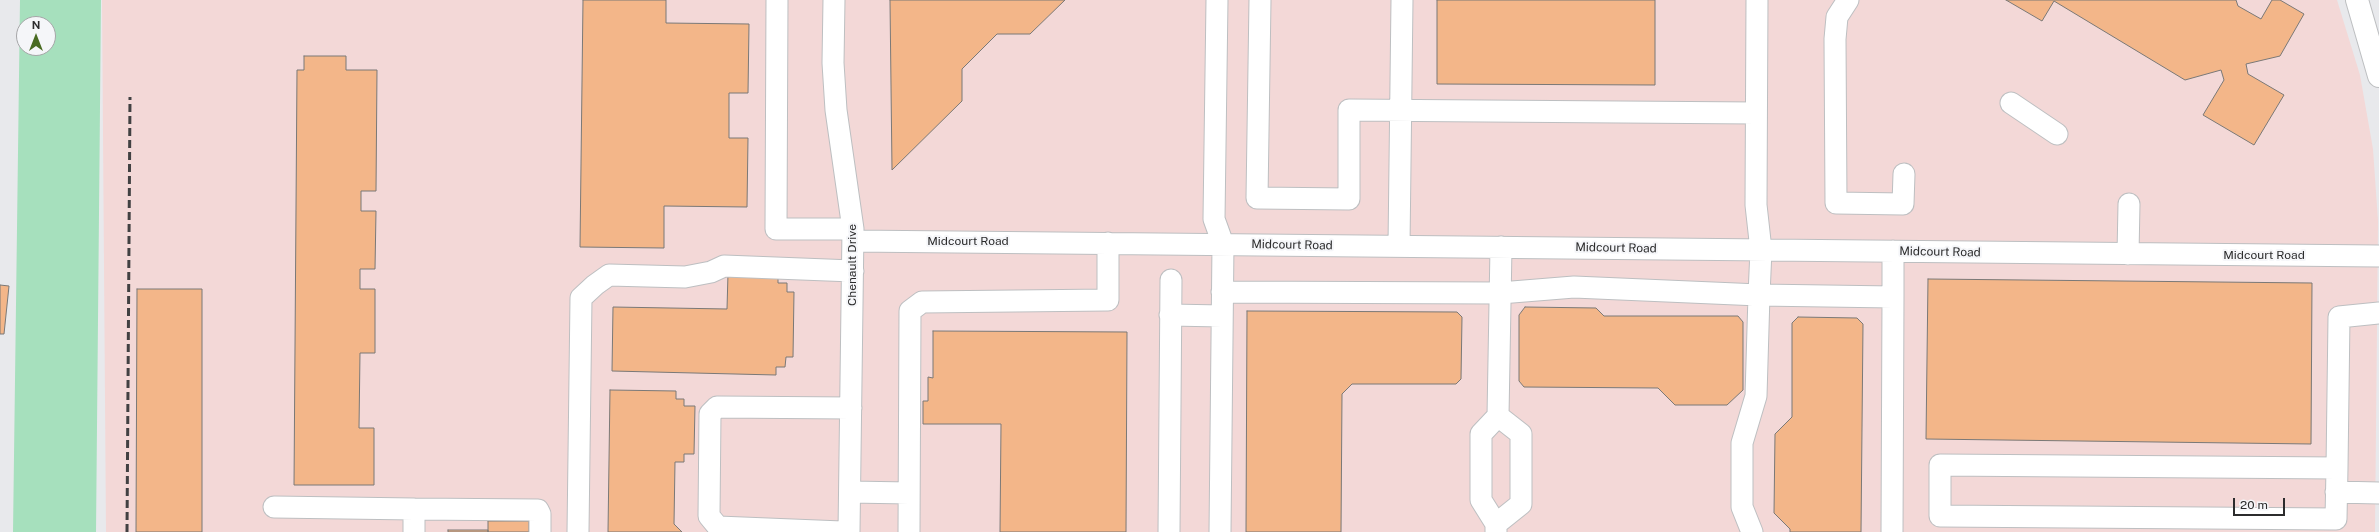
<!DOCTYPE html>
<style>
body{margin:0}
#map{position:relative;width:2379px;height:532px;overflow:hidden;background:#e8e9ec;font-family:"Public Sans",sans-serif}
canvas{display:block}
.north{position:absolute;left:16px;top:16px;width:40px;height:40px;box-sizing:border-box;background:#f5f6f9;border:1px solid #a5a5a7;border-radius:50%;rotate:0deg;font-size:11px;font-weight:700;line-height:16px;text-align:center;color:#2c2c2d}
.north::after{content:'';display:block;margin:auto;width:14px;height:18px;background:#496b22;clip-path:polygon(50% 0,100% 100%,50% 72%,0 100%)}
.scale{position:absolute;left:2233px;top:498px;width:52px;height:18px;box-sizing:border-box;border:2px solid #2c2c2d;border-top:0;padding-left:5px;font-size:12px;line-height:14px;white-space:nowrap;color:#2c2c2d;-webkit-text-stroke:3px #f5f6f9;paint-order:stroke}
</style>
<div id="map">
<canvas width="2379" height="532"></canvas>
<div class="north">N</div>
<div class="scale">20 m</div>
</div>
<script>
const c = document.querySelector('canvas').getContext('2d');
c.lineJoin = 'round';
function fill(path, color) { c.fillStyle = color; c.fill(path, 'evenodd'); }
const toPath = rows => new Path2D(rows.map(r => 'M' + r).join(''));
function trace(path, color, width, dash) { c.strokeStyle = color; c.lineWidth = width; c.lineCap = dash ? 'butt' : 'round'; c.setLineDash(dash || []); c.stroke(path); }
function drawText(font, color, halo, rows, align = 'center') {
  c.font = font + ' "Public Sans",sans-serif'; c.lineWidth = 4; c.setLineDash([]); c.textBaseline = 'middle'; c.strokeStyle = halo; c.fillStyle = color; for (const [text, x, y, turn = 0] of rows) {
    c.save(); c.translate(x, y); c.rotate((+turn || 0) * Math.PI / 180); c.textAlign = isNaN(turn) ? turn : align; if (halo) c.strokeText(text, 0, 0); c.fillText(text, 0, 0); c.restore();
  }
}
fill(toPath([
 [102,0,2337,0,2360,75,2373,149,2378,221,2375,532,106,532]
]), '#f3d8d7');
fill(toPath([
 [20,0,101,0,96,532,13,532],
 [24,24,48,24,48,48,24,48]
]), '#a6e0bd');
const building = toPath([
 [583,0,666,0,666,23,749,24,748,93,729,93,729,138,748,138,747,207,664,206,664,248,580,247,583,0],
 [890,0,1065,0,1030,34,997,34,962,69,962,101,892,170,890,0],
 [1437,0,1655,0,1655,85,1437,84,1437,0],
 [2006,0,2236,0,2238,6,2261,19,2272,0,2280,0,2304,14,2280,56,2246,64,2248,74,2284,95,2254,145,2203,115,2224,80,2221,70,2185,80,2054,1,2042,21,2006,0],
 [304,56,346,56,346,70,377,70,376,191,361,191,361,211,376,211,375,269,360,269,360,289,375,289,375,353,360,353,359,428,374,428,374,485,294,485,297,70,304,70,304,56],
 [728,274,778,275,778,283,787,283,787,292,794,292,793,357,786,357,785,367,776,367,776,375,612,371,613,307,727,309,728,274],
 [1928,279,2312,283,2311,444,1926,439,1928,279],
 [0,285,9,286,4,334,0,334,0,285],
 [137,289,202,289,202,532,136,532,137,289],
 [1525,307,1596,308,1604,316,1738,316,1743,322,1743,390,1727,405,1675,405,1658,388,1524,387,1519,381,1519,315,1525,307],
 [1247,311,1457,312,1462,317,1461,379,1456,384,1352,384,1342,394,1341,532,1246,532,1247,311],
 [1798,317,1857,318,1863,324,1861,532,1790,532,1790,529,1774,513,1775,434,1792,417,1792,323,1798,317],
 [933,331,1127,332,1126,532,1000,532,1001,424,923,424,923,401,928,401,928,377,933,378,933,331],
 [610,390,676,391,676,399,684,399,684,406,695,406,694,454,684,454,684,462,675,462,674,524,682,532,608,532,610,390],
 [488,521,529,521,529,532,488,532,488,521],
 [448,530,488,530,488,532,448,532,448,530]
]);
fill(building, '#f3b689');
trace(building, '#7b7977', 1);
const minor = toPath([
 [777,0,776,229,853,229],
 [834,0,833,63,836,110,853,229,849,532],
 [1217,0,1214,219,1223,244,1220,532],
 [1260,0,1257,198,1349,199,1349,110,1756,113],
 [1848,0,1837,17,1835,39,1836,203,1903,204,1904,174],
 [2011,103,2057,134],
 [853,241,2379,256],
 [1399,246,1402,0],
 [2128,254,2129,204],
 [1222,292,1500,293,1574,287,1759,295,1761,250,1756,205,1757,0],
 [1170,315,1222,316],
 [2337,468,1940,465,1940,516,2336,519,2337,468,2339,317,2379,313],
 [850,492,909,493],
 [2336,492,2379,493],
 [274,507,414,509,414,532],
 [414,509,538,510,540,514,540,532],
 [1496,524,1521,504,1521,434,1498,416],
 [578,532,581,298,595,285,609,275,685,277,711,272,724,266,853,271],
 [842,532,718,527,709,516,710,414,717,407,851,408],
 [909,532,910,311,922,302,1108,300,1108,243],
 [1169,532,1171,280],
 [1496,532,1496,524,1481,500,1481,434,1498,416,1501,247],
 [1752,532,1742,507,1742,443,1756,396,1759,295,1893,297,1893,251],
 [1892,532,1893,297]
]);
const major = toPath([
 [2357,0,2379,76]
]);
trace(minor, '#bdbfc1', 23);
trace(major, '#bdbfc1', 24);
trace(minor, '#fff', 21);
trace(major, '#fff', 22);
trace(toPath([
 [127,532,130,97]
]), '#414142', 3, [8, 4]);
drawText('12px', '#2c2c2d', '#f5f6f9', [
 ["Midcourt Road",968,241],
 ["Midcourt Road",1292,245,1],
 ["Midcourt Road",1616,248,1],
 ["Midcourt Road",1940,252,1],
 ["Midcourt Road",2264,255],
 ["Chenault Drive",852,265,-90]
]);
</script>
